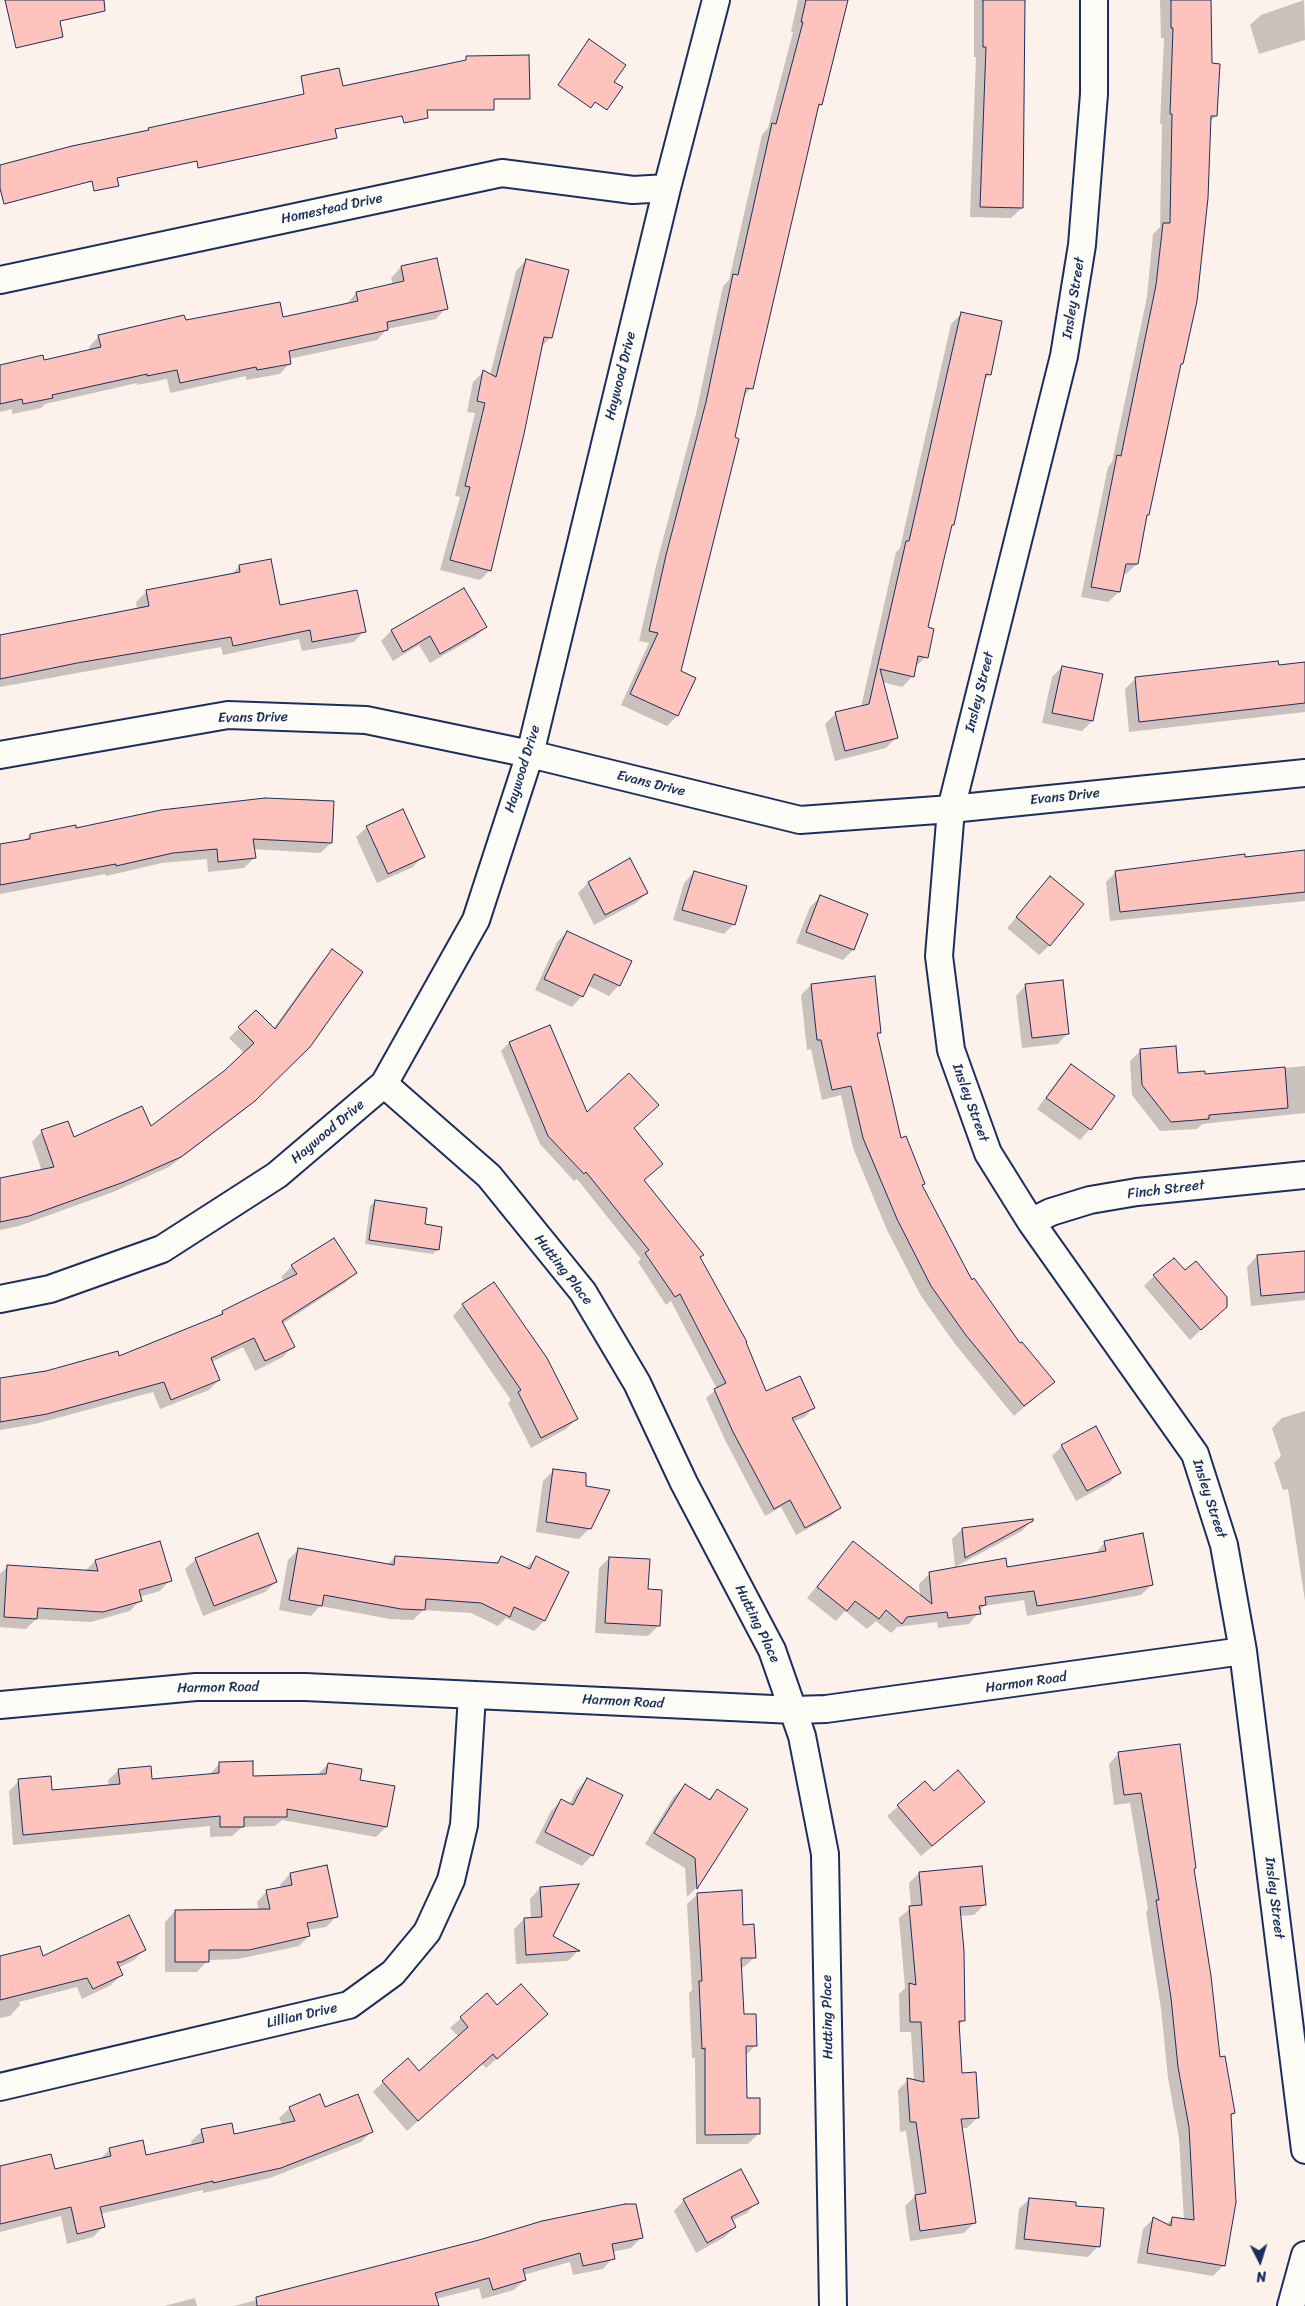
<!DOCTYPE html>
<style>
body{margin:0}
#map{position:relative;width:1305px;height:2306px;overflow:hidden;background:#fdf1eb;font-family:Sriracha,sans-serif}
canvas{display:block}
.north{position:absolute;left:1235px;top:2236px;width:50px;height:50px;-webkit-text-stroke:4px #fdfcf7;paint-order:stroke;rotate:175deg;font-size:14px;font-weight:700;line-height:20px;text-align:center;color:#1b2f5e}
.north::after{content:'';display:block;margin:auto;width:18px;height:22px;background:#1b2f5e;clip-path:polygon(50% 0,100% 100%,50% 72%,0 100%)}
</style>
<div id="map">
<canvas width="1305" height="2306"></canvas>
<div class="north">N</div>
</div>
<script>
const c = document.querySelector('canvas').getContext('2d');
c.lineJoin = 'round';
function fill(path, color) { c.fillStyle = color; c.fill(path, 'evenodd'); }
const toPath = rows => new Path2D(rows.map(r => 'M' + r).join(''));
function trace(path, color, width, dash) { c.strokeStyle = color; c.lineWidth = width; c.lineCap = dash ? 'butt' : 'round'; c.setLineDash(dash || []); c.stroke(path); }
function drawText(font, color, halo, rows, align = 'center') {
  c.font = font + ' Sriracha,sans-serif'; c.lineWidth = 4.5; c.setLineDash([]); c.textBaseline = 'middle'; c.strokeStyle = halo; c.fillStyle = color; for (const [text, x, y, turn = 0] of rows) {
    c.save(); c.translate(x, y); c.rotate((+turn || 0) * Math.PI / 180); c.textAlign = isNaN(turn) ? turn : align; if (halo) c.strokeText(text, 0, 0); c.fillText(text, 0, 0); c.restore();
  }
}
fill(toPath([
 [798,0,847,0,821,104,817,109,751,388,743,397,679,672,677,716,667,726,621,705,649,643,639,641,656,566,696,414,723,286,729,280,762,135,768,128,793,32,791,32],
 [974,0,1023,0,1022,208,1011,218,970,217,976,57,974,57],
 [1160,0,1210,0,1210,65,1216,116,1209,122,1182,364,1179,367,1165,438,1148,514,1145,517,1137,564,1126,574,1122,574,1119,592,1108,602,1081,597,1108,467,1112,462,1147,297,1153,234,1160,227,1162,124,1160,124,1164,38,1161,38],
 [1304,0,1305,40,1259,54,1250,25,1261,15],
 [526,260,550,338,541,347,490,570,480,580,440,570,460,497,455,496,475,413,467,412,473,382,483,372,490,375,516,271],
 [401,267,446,308,436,319,387,329,377,340,289,359,290,363,280,374,246,380,246,376,170,393,167,379,137,385,137,383,45,404,41,408,12,414,12,409,0,412,0,366,43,362,90,351,89,347,99,336,185,322,282,319,346,305,356,293,393,285,391,278],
 [962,313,989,375,983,381,953,525,950,528,926,628,926,657,915,667,913,676,902,687,882,682,896,738,886,748,835,761,825,724,836,713,861,707,896,552,900,548,951,324],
 [240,566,279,606,364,631,354,642,302,651,299,639,223,655,221,647,0,687,0,637,137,610,136,602,146,592,230,575],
 [486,627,475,637,430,663,419,645,393,661,381,641,391,631],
 [1305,663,1305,712,1129,732,1125,689,1135,679],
 [1062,667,1092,721,1082,731,1042,723,1052,677],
 [367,827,423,856,413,867,377,883,356,837],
 [75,829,331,843,320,853,253,849,254,858,244,868,208,872,207,859,162,863,106,876,105,874,0,894,0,845,24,841,30,835],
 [1305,852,1305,901,1110,921,1106,882,1116,872],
 [694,872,734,924,724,934,673,920,684,883],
 [1050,878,1050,945,1039,955,1007,928],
 [588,883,647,893,636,903,594,925,578,893],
 [820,897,867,914,853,950,843,960,796,943,810,907],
 [567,932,619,985,609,996,587,985,582,996,572,1007,535,990,557,942],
 [332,951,309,1046,243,1111,169,1167,113,1192,19,1226,0,1230,0,1180,42,1171,32,1142,42,1131,73,1139,150,1128,225,1072,245,1054,229,1038,256,1011,273,1029,322,961],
 [811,985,879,1032,876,1036,900,1140,924,1183,922,1186,971,1282,1020,1345,1053,1382,1014,1416,955,1344,921,1296,887,1230,853,1148,841,1095,822,1100,811,1049,807,1050,801,995],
 [1026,985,1068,1033,1058,1044,1022,1048,1016,996],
 [509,1043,587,1114,632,1128,661,1164,643,1181,703,1254,699,1258,766,1392,813,1408,805,1417,792,1422,839,1508,831,1516,796,1535,781,1507,765,1516,725,1440,706,1398,717,1389,671,1301,666,1305,638,1262,641,1259,577,1179,574,1181,540,1144,501,1051],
 [1140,1051,1177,1075,1204,1075,1305,1066,1305,1113,1202,1124,1197,1129,1160,1131,1132,1095,1130,1061],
 [1071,1066,1113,1096,1090,1129,1080,1140,1037,1109,1061,1076],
 [375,1201,423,1225,438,1249,433,1254,365,1244,370,1206],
 [333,1239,355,1273,345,1283,282,1324,293,1346,283,1357,255,1371,243,1347,212,1362,219,1380,209,1390,160,1409,153,1392,35,1424,0,1430,0,1379,118,1357,217,1317,222,1312,285,1282,281,1277,292,1266],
 [1305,1251,1305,1300,1251,1306,1247,1267,1257,1256],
 [1185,1272,1215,1317,1190,1340,1144,1286,1154,1276],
 [463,1305,576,1419,566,1429,531,1448,508,1403,511,1400,453,1316],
 [1305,1411,1305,1601,1288,1489,1283,1490,1274,1463,1281,1456,1272,1428,1282,1418],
 [1062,1446,1120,1472,1109,1483,1076,1501,1052,1456],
 [554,1470,584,1487,590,1528,579,1539,536,1532,543,1481],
 [1032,1520,1022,1531,955,1567,952,1539,962,1529],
 [853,1542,920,1596,919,1584,929,1574,1006,1568,1095,1554,1105,1542,1151,1585,1141,1595,1027,1616,1024,1600,984,1606,969,1624,938,1628,937,1622,897,1627,891,1633,876,1621,867,1629,845,1611,836,1621,807,1598],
 [159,1543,170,1580,160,1591,139,1597,140,1600,130,1611,91,1622,36,1619,26,1629,0,1627,0,1574,8,1566,85,1571,95,1561],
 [298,1550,387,1565,395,1557,495,1564,502,1557,525,1568,536,1558,568,1573,544,1621,534,1631,506,1618,498,1626,471,1613,423,1610,413,1620,390,1619,320,1606,311,1616,279,1610,288,1560],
 [609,1558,647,1591,659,1625,648,1636,595,1633,599,1568],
 [196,1559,276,1582,265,1592,203,1616,185,1569],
 [1119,1753,1192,1870,1219,2058,1234,2113,1230,2117,1224,2265,1213,2276,1137,2263,1143,2229,1153,2219,1166,2225,1173,2218,1184,2220,1179,2138,1168,2078,1161,2009,1146,1912,1148,1909,1130,1803,1114,1805,1109,1764],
 [220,1763,252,1777,318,1774,328,1764,359,1781,386,1827,376,1837,282,1820,275,1826,242,1827,232,1836,210,1837,210,1826,13,1845,9,1791,19,1781,51,1791,109,1786,108,1780,119,1770,151,1780,209,1775],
 [587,1779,592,1855,582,1866,535,1843,551,1811,561,1801,569,1805,577,1790],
 [925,1783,934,1793,973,1812,921,1856,887,1816],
 [685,1786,708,1800,717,1791,746,1809,696,1888,687,1897,685,1868,645,1844,674,1796],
 [919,1873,984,1905,974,1915,959,1916,964,2020,958,2026,961,2074,978,2117,967,2128,961,2128,974,2223,964,2233,910,2241,905,2206,915,2196,906,2131,900,2132,898,2090,908,2080,914,2081,911,2032,900,2032,899,1994,905,1988,899,1918,911,1908,909,1883],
 [290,1874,337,1916,326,1927,308,1930,309,1936,299,1946,238,1959,208,1960,197,1972,165,1972,165,1922,175,1911,259,1911,257,1902,267,1891,281,1888,280,1885],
 [540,1888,552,1937,578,1951,568,1961,516,1964,514,1929,524,1919,531,1919,530,1899],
 [698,1894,742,1926,755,1957,744,1967,741,1968,743,2016,756,2045,745,2056,746,2100,759,2133,748,2144,696,2144,695,2058,692,2058,689,1993,692,1990,687,1904],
 [144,1950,134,1960,118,1968,121,1975,111,1985,82,1999,77,1987,19,2002,20,2005,10,2016,0,2018,0,1957,42,1958],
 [487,1995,497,2007,536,2025,486,2068,482,2064,407,2131,373,2092,383,2082,419,2072,459,2037,450,2028],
 [290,2108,324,2109,371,2132,361,2142,270,2178,203,2193,203,2190,100,2214,103,2227,93,2237,67,2244,61,2216,0,2232,0,2184,99,2160,110,2149,145,2157,192,2146,191,2141,202,2131,233,2136,282,2124,279,2118],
 [1029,2199,1098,2246,1088,2257,1015,2249,1019,2209],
 [684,2200,757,2202,747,2213,732,2221,735,2227,725,2237,696,2253,674,2211],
 [642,2237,631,2248,612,2252,613,2258,603,2269,573,2275,570,2262,523,2275,525,2280,514,2290,482,2299,479,2288,436,2299,437,2306,234,2306,479,2241],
 [195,2298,197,2306,164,2306]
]), '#0003');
const building = toPath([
 [5,0,104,0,105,11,60,21,63,37,16,48,5,0],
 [806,0,848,0,822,105,819,104,753,389,746,388,735,437,739,439,681,671,696,678,678,716,630,694,658,633,649,631,666,555,706,402,733,274,738,275,772,123,776,124,803,22,801,22,806,0],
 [983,0,1025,0,1023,208,980,207,986,47,983,47,983,0],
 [1171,0,1211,0,1212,63,1220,64,1217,116,1211,116,1208,198,1197,301,1183,364,1181,364,1149,515,1147,515,1138,564,1126,564,1120,592,1091,587,1117,455,1121,456,1156,285,1163,223,1170,223,1172,114,1170,114,1173,28,1171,28,1171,0],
 [589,39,626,65,614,82,623,87,607,110,595,102,591,108,558,85,589,39],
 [529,55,530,99,494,99,494,110,427,110,428,118,404,123,402,116,335,129,337,138,198,168,197,161,117,178,119,186,94,191,92,181,4,204,0,188,0,165,72,146,149,130,148,128,304,94,301,76,339,68,343,86,466,60,466,56,529,55],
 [437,258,448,309,387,322,388,330,289,351,291,364,257,370,256,367,180,383,177,370,147,376,147,374,52,395,53,398,23,404,22,399,0,404,0,365,43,355,44,360,101,347,98,335,184,315,186,320,280,302,283,317,358,301,356,292,404,281,401,266,437,258],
 [526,259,569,270,552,338,544,337,524,434,491,571,450,560,470,487,465,486,485,403,477,401,483,370,496,377,526,259],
 [961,312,1002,321,991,375,986,374,954,525,952,525,928,627,934,629,928,658,918,656,914,677,880,669,898,738,845,751,835,712,869,704,906,541,909,541,961,312],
 [271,559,280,605,357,590,366,632,312,642,310,630,233,646,231,637,77,663,0,679,0,635,149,606,146,590,240,572,239,565,271,559],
 [464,588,487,627,440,654,430,636,403,652,391,630,464,588],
 [1278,661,1279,665,1305,662,1305,703,1139,722,1135,677,1278,661],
 [1062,666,1103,674,1093,721,1052,713,1062,666],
 [265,798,334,801,332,843,253,839,256,858,218,862,217,849,173,853,116,866,116,864,0,885,0,844,30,839,30,834,76,825,76,828,161,810,265,798],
 [403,809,425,857,388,874,366,826,403,809],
 [1305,850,1305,892,1120,912,1115,871,1245,854,1245,857,1305,850],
 [630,858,648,893,605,915,588,882,630,858],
 [694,871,747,886,735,925,682,910,694,871],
 [1050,876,1084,904,1050,946,1016,917,1050,876],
 [820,895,868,914,854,950,806,932,820,895],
 [567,931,632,961,620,986,594,974,583,997,544,979,567,931],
 [332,949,363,972,310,1047,255,1101,181,1157,124,1182,29,1216,0,1222,0,1178,54,1167,41,1130,68,1121,74,1137,142,1106,151,1126,224,1071,254,1043,238,1027,256,1010,275,1029,332,949],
 [875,976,881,1033,877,1033,901,1138,906,1136,925,1184,922,1185,972,1280,974,1278,1020,1343,1022,1342,1055,1382,1024,1406,965,1334,931,1286,897,1219,863,1138,851,1086,832,1090,821,1040,817,1040,811,984,875,976],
 [1063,980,1069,1034,1032,1038,1025,984,1063,980],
 [550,1025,587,1112,629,1073,659,1105,634,1128,663,1164,644,1180,704,1255,700,1257,747,1342,746,1342,766,1391,800,1376,815,1408,792,1418,841,1508,805,1528,790,1500,774,1509,733,1432,714,1389,726,1383,680,1294,675,1297,645,1253,649,1250,586,1172,584,1174,548,1136,509,1042,550,1025],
 [1176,1046,1178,1073,1205,1071,1205,1074,1285,1067,1288,1108,1209,1115,1209,1119,1171,1122,1142,1085,1140,1049,1176,1046],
 [1071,1064,1115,1096,1091,1130,1046,1098,1071,1064],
 [375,1200,427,1208,425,1224,442,1227,439,1250,369,1240,375,1200],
 [334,1238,357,1273,282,1321,295,1347,265,1361,254,1338,211,1358,220,1380,171,1400,164,1382,47,1414,0,1422,0,1378,46,1371,118,1351,119,1356,223,1314,222,1311,297,1274,291,1265,334,1238],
 [1305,1251,1305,1292,1261,1296,1257,1255,1305,1251],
 [1174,1258,1185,1270,1196,1261,1227,1297,1227,1307,1201,1330,1153,1275,1174,1258],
 [494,1282,547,1358,578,1419,541,1438,518,1392,521,1390,462,1304,494,1282],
 [1096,1426,1121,1473,1087,1491,1061,1445,1096,1426],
 [553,1469,586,1473,586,1486,610,1490,591,1529,546,1522,553,1469],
 [1033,1519,1033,1521,965,1558,962,1528,1033,1519],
 [258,1533,277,1582,214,1606,195,1558,258,1533],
 [1143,1533,1153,1585,1087,1598,1037,1606,1034,1591,985,1597,986,1605,979,1606,981,1614,948,1618,947,1612,907,1617,902,1624,886,1610,879,1619,855,1601,847,1611,817,1587,853,1541,932,1604,929,1572,1006,1558,1007,1567,1106,1551,1104,1541,1143,1533],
 [160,1541,172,1581,139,1590,142,1601,103,1612,38,1608,37,1619,4,1617,7,1565,98,1571,95,1560,160,1541],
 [298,1548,394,1565,395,1556,498,1563,501,1556,530,1569,536,1556,569,1572,545,1621,514,1607,510,1617,481,1603,426,1599,425,1610,401,1609,324,1595,322,1606,289,1600,298,1548],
 [609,1557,650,1559,648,1589,662,1590,660,1626,605,1623,609,1557],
 [1180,1744,1193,1846,1196,1868,1194,1869,1211,1976,1220,2057,1225,2056,1235,2113,1231,2114,1236,2202,1225,2266,1147,2253,1153,2217,1171,2226,1172,2217,1194,2220,1189,2127,1178,2067,1171,1998,1156,1900,1159,1900,1141,1793,1124,1795,1118,1752,1180,1744],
 [253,1761,253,1776,326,1774,328,1763,362,1769,360,1780,395,1786,387,1827,287,1809,287,1817,244,1817,244,1827,220,1827,220,1816,23,1835,18,1779,51,1776,52,1790,120,1784,118,1769,151,1766,152,1779,219,1773,219,1762,253,1761],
 [958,1770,985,1802,932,1846,897,1805,925,1781,934,1791,958,1770],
 [587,1778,623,1795,593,1856,545,1832,561,1799,573,1805,587,1778],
 [685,1784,710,1800,717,1789,748,1809,697,1889,695,1858,654,1833,685,1784],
 [327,1865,338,1917,307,1923,310,1936,249,1950,209,1950,209,1962,175,1962,175,1910,270,1909,266,1890,292,1885,290,1873,327,1865],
 [982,1866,986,1905,960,1907,964,1951,965,2021,959,2021,962,2073,976,2072,979,2118,961,2119,976,2223,920,2231,915,2195,926,2193,916,2122,910,2122,907,2078,924,2082,921,2022,910,2022,909,1983,916,1985,909,1906,922,1905,919,1872,982,1866],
 [579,1884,553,1936,580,1951,526,1955,524,1918,542,1917,540,1887,579,1884],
 [742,1890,743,1925,754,1924,756,1958,741,1958,744,2014,756,2014,757,2046,746,2046,747,2098,760,2098,760,2134,705,2135,705,2048,702,2049,699,1981,702,1981,697,1893,742,1890],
 [129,1915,146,1950,121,1962,117,1962,123,1975,93,1989,87,1978,0,2000,0,1956,40,1946,43,1956,129,1915],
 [521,1984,548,2014,497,2059,493,2054,418,2121,382,2081,408,2058,419,2071,468,2027,460,2017,487,1993,497,2005,521,1984],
 [320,2094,325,2107,358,2094,373,2132,281,2168,213,2183,213,2181,100,2207,105,2227,77,2234,71,2207,0,2224,0,2166,51,2154,55,2169,111,2156,109,2148,143,2140,146,2155,204,2142,201,2129,232,2123,234,2134,295,2121,289,2107,320,2094],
 [741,2169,759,2203,731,2217,736,2227,707,2243,683,2199,741,2169],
 [1029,2198,1076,2202,1076,2206,1104,2208,1100,2247,1024,2239,1029,2198],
 [625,2204,636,2204,643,2238,612,2244,615,2259,583,2266,580,2253,523,2269,526,2280,493,2290,489,2278,435,2293,439,2306,257,2306,256,2297,479,2240,542,2221,625,2204]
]);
fill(building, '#ffc3bd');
trace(building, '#1b2f5e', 1);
const street = toPath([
 [1094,0,1094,94,1082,245,1064,356,951,809,939,956,951,1050,988,1153,1031,1222,1195,1454,1224,1545,1243,1651,1305,2150],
 [0,280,502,173,633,190,667,188],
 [0,755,228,715,366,720,530,754,800,820,951,809,1305,773],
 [384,1084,489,1176,583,1292,637,1383,684,1483,772,1650,802,1736,825,1854,833,2306],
 [1031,1222,1051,1212,1090,1200,1137,1192,1305,1175],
 [0,1299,50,1289,162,1249,277,1175,384,1084,476,920,530,754,667,188,716,0],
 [0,1705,196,1687,305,1687,794,1710,826,1709,1243,1651],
 [0,2087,349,2005,393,1973,427,1932,451,1880,464,1825,472,1695],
 [1291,2306,1305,2255]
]);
trace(street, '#1b2f5e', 30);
trace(street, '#fdfcf7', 26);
drawText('14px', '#1b2f5e', '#fdfcf7', [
 ["Homestead Drive",332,209,-12],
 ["Insley Street",1074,298,-81],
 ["Haywood Drive",621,376,-76],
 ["Insley Street",980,692,-76],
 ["Evans Drive",253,718,-1],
 ["Haywood Drive",523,769,-73],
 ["Evans Drive",651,784,14],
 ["Evans Drive",1065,797,-6],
 ["Insley Street",970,1103,70],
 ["Haywood Drive",328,1132,-40],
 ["Finch Street",1166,1190,-7],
 ["Hutting Place",563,1270,52],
 ["Insley Street",1209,1499,72],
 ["Hutting Place",757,1624,64],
 ["Harmon Road",1026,1683,-8],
 ["Harmon Road",218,1688,-1],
 ["Harmon Road",623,1702,3],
 ["Insley Street",1274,1898,83],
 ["Lillian Drive",302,2016,-13],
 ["Hutting Place",828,2017,-91]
]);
</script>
